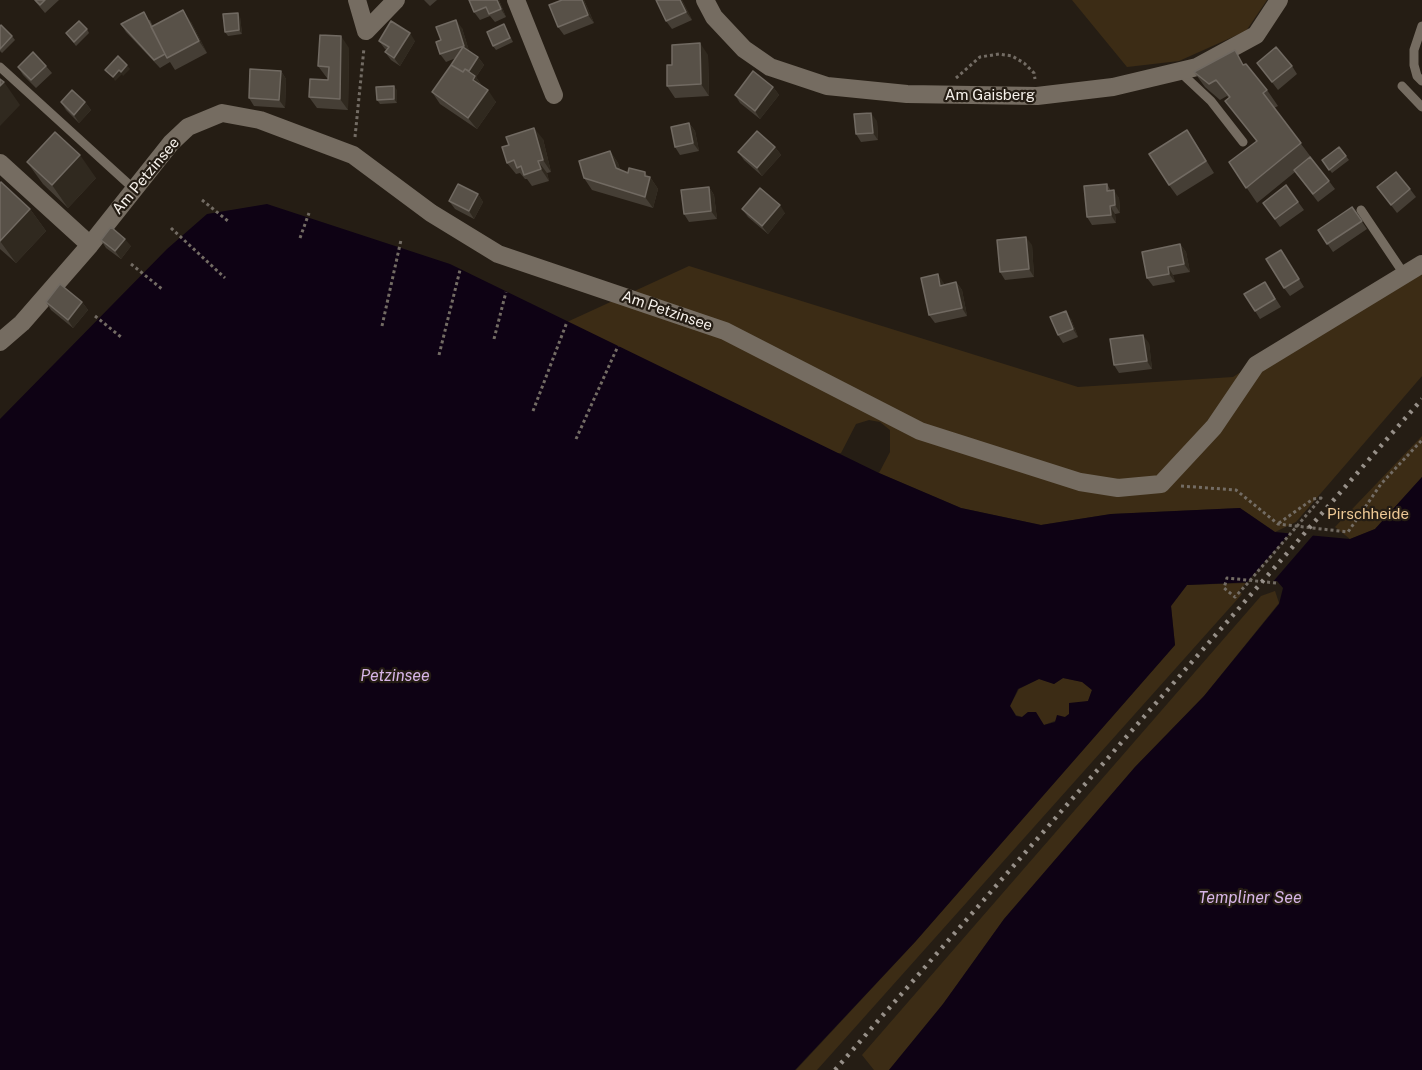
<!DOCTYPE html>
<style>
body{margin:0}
canvas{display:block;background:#251d14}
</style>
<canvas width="1422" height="1070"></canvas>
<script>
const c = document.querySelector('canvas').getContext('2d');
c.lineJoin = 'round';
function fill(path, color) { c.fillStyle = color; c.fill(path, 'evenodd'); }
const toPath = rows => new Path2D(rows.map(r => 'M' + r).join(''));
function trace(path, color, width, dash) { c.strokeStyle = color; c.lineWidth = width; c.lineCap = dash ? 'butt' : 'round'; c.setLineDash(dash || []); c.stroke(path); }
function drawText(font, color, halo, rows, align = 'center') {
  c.font = font + ' "Public Sans",sans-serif'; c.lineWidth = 4.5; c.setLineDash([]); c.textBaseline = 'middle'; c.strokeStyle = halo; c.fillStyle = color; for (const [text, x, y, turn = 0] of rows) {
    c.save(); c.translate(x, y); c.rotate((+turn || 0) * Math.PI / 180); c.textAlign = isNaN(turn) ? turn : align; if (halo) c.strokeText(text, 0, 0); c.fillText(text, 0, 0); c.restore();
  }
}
fill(toPath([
 [1072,0,1267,0,1246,31,1179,61,1127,67],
 [1422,256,1422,376,1296,522,1275,532,1240,508,1111,514,1041,525,961,508,879,473,890,452,890,430,880,422,869,420,856,424,841,453,775,456,567,322,689,266,1078,387,1233,377],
 [1422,436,1422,477,1375,529,1350,539,1335,527],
 [1246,583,1239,591,1242,594,817,1070,796,1070,915,942,1175,645,1171,606,1187,585],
 [1275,591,1279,603,1204,696,1135,767,1004,919,943,1004,889,1070,874,1070,862,1055,1261,596],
 [1063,678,1083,682,1092,690,1088,701,1065,717,1044,725,1028,712,1022,717,1016,715,1010,706,1019,689,1039,679,1054,684]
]), '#3c2c15');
fill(toPath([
 [267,204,450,264,879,473,961,508,1041,525,1111,514,1240,508,1275,532,1350,539,1375,529,1422,477,1422,1070,889,1070,943,1004,1004,919,1135,767,1204,696,1279,604,1283,588,1277,581,1187,585,1171,606,1175,645,915,942,795,1070,0,1070,0,419,167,249,207,214],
 [1063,678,1082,682,1092,690,1088,701,1069,703,1069,714,1065,717,1057,715,1055,722,1044,725,1036,712,1028,712,1022,717,1016,716,1010,706,1018,689,1039,679,1054,684]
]), '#0e0214');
fill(toPath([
 [1292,531,1315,533,1271,584,1248,585,1246,583]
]), '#251d14');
trace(toPath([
 [956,78,980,57,999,54,1012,56,1024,63,1034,73,1035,79],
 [355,137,364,48],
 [202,200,228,221],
 [171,228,225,278],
 [300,238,309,213],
 [131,264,162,289],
 [95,316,121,337],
 [382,326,401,240],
 [494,339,506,292],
 [439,355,460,270],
 [533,411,567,322],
 [576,439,618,346],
 [1181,486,1236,490,1278,524,1348,532,1381,484,1422,440],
 [1276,583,1227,578,1224,588,1235,597,1247,584,1310,511,1321,498,1313,499,1279,523]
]), '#736c64', 3, [3, 3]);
trace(toPath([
 [1422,26,1414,50,1414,65,1417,76,1422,81],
 [0,67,134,189],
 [1179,71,1211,101,1243,142],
 [1402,86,1422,107],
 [1361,210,1404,274]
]), '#756c61', 9);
trace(toPath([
 [357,0,366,31],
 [516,0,554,95],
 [705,0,714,17,744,49,770,67,827,86,907,94,1037,96,1113,87,1197,67,1256,35,1279,0],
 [366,31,396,0],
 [0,163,90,245],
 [0,342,22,323,90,245,171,143,188,127,222,113,260,120,353,155,431,213,498,254,725,331,920,431,1080,482,1118,488,1161,484,1214,427,1256,365,1422,264]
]), '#756c61', 18);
trace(toPath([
 [835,1070,1422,399]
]), '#979089', 4.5, [3, 6]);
fill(toPath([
 [34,0,59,0,45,13],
 [424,0,437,0,430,6],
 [499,0,506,17,495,22,490,16,480,20,474,12],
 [562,0,584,0,594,23,564,35,558,27],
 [682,0,692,20,672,29,666,21],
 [240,17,242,34,228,36,225,32],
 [150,20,153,26,191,22,207,53,175,70,170,62,160,68,126,32,121,24],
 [504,24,513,42,496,50,493,46],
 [0,26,12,36,15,40,2,53,0,51],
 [462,28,469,51,478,57,484,65,476,77,482,86,496,102,477,129,440,104,432,92,456,58,446,62,440,54,441,40],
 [87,29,89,33,76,46,66,33],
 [379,41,415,41,400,66,391,60,385,52,387,50,385,49],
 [349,48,348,110,317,108,309,97,328,80,328,78,327,78,318,66],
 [708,55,709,96,675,98,667,86,672,65],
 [1257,63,1292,66,1297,74,1278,90],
 [1245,64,1267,90,1278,106,1274,108,1335,189,1318,202,1295,172,1257,203,1229,162,1257,142,1225,101,1229,98,1227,96,1220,100,1205,87,1194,72],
 [46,66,52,73,36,88,23,75,18,67],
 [281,71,286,79,285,108,254,106,249,98],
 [773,87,779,95,760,119,740,103,735,95],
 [397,90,397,103,380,104,377,100],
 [61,102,85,102,91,110,79,123,66,110],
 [877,121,878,140,861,142,856,134],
 [689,123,695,131,699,151,680,155,675,147],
 [543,139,551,172,547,173,549,181,532,186,527,179,525,179,520,173,516,174,507,163],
 [1195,142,1214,173,1177,196,1169,185],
 [775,147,781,155,762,176,744,160,738,152],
 [1339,147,1349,160,1332,173,1322,160],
 [610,151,618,163,620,170,628,173,645,172,648,177,650,177,658,189,653,208,592,190,584,178],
 [27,162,96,178,68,208,43,184],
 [0,183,30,209,46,231,16,263,0,249],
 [1107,184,1111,191,1119,198,1120,213,1115,214,1116,223,1092,225,1087,217],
 [1286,185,1304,210,1280,227,1263,203],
 [709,187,714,195,717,219,689,222,684,214],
 [1377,187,1410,189,1416,197,1397,213],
 [478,194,483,202,474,219,455,209,449,201],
 [1352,207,1367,229,1333,252,1318,230],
 [742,209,785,213,768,234,748,217],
 [101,240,131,246,121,259,106,248],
 [1180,244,1186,252,1190,272,1173,275,1175,282,1153,286,1147,278],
 [1032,245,1034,277,1005,280,1000,272],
 [1286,258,1304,287,1290,296,1284,288],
 [943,282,944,285,956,282,962,290,967,316,935,323,929,315],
 [1265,282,1281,307,1260,319,1255,311],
 [46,302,82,302,88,310,73,328,51,310],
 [1071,319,1078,337,1063,343,1058,335],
 [1149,343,1152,369,1119,373,1114,365]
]), '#453e35');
fill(toPath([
 [497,0,499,0,506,17,501,9],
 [582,0,584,0,594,23,588,15],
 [680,0,682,0,692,20,686,12],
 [183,10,191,22,207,53,199,41],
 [238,13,240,17,242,34,239,30],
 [456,20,462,28,470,54,464,46],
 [410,33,415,41,400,66,394,58],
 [341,36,349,48,348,110,340,99],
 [700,43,708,55,709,96,701,84],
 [478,57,484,65,476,77,483,88,465,76],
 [127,65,130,69,123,76,121,72],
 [119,70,122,74,115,81,113,77],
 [281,71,286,79,285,108,279,100],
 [4,82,20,105,0,126,0,86],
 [394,86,397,90,397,103,394,99],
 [773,87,779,95,760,119,755,111],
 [488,90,496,102,477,129,468,118],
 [85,102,91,110,79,123,74,115],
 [871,113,877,121,878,140,873,133],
 [689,123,695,131,699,151,693,143],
 [534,128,543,139,551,172,543,160],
 [775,147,781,155,762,176,757,168],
 [610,151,618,163,624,180,616,168],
 [80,155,96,178,68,208,52,185],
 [538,161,547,173,549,181,541,169],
 [645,172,650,179,650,177,658,189,653,208,645,197],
 [709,187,714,195,717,219,711,211],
 [1114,190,1119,198,1120,213,1115,205],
 [478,194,483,202,474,219,469,211],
 [780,205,785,213,768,234,762,226],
 [1110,206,1115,214,1116,223,1111,215],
 [30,209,46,231,16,263,0,241],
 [1026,237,1032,245,1034,277,1029,269],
 [125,239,131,246,121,259,115,251],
 [1180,244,1186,252,1190,272,1184,264],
 [1168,267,1173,275,1175,282,1169,274],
 [938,274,943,282,946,293,940,286],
 [956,282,962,290,967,316,962,308],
 [82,302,88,310,73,328,68,320],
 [1066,311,1071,319,1078,337,1073,329],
 [1143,335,1149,343,1152,369,1147,361]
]), '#30291f');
const building = toPath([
 [35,0,45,0,40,5,35,0],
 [469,0,497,0,501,9,489,14,486,7,474,12,469,0],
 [562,0,582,0,588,15,558,27,549,5,562,0],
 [656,0,680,0,686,12,666,21,656,0],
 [183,10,199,41,167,58,151,27,183,10],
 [144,12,165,54,154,60,121,24,144,12],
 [238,13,239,30,225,32,223,14,238,13],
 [456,20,464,46,440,54,436,42,441,40,436,27,456,20],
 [79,21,87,29,74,42,66,33,79,21],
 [391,21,410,33,394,58,385,52,389,47,379,41,391,21],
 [504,24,510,38,493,46,487,32,504,24],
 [1,25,12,36,0,49,0,26,1,25],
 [320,35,341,36,340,99,309,97,310,79,328,80,329,67,318,66,320,35],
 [700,43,701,84,667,86,667,65,672,65,672,45,700,43],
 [463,47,478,57,469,71,465,69,463,72,451,65,463,47],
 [1276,47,1292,66,1272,82,1257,63,1276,47],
 [1235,50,1243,65,1246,64,1267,90,1263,93,1301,143,1246,188,1229,162,1257,141,1225,101,1230,97,1216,80,1209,84,1194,72,1235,50],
 [33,52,46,66,31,80,18,67,33,52],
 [118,56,127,65,121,72,119,70,113,77,105,70,118,56],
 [451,65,463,72,465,69,475,76,473,80,488,90,468,118,432,92,451,65],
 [250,69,281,71,279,100,249,98,250,69],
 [753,71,773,87,755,111,735,95,753,71],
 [0,79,4,82,0,86,0,79],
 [394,86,394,99,377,100,376,87,394,86],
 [72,90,85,102,74,115,61,102,72,90],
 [871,113,873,133,856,134,854,114,871,113],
 [689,123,693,143,675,147,671,127,689,123],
 [534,128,543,160,538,161,541,169,524,175,521,166,517,168,514,160,507,163,502,147,509,145,506,137,534,128],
 [1187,130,1206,161,1169,185,1149,154,1187,130],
 [757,131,775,147,757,168,738,152,757,131],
 [55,132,80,155,52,185,27,162,55,132],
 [1339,147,1346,156,1329,170,1322,160,1339,147],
 [610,151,616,168,628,173,629,168,645,172,645,176,650,177,645,197,584,178,579,161,610,151],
 [1310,157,1329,181,1313,194,1294,170,1310,157],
 [1396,172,1410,189,1391,205,1377,187,1396,172],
 [1,182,30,209,0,241,0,183,1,182],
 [458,184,478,194,469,211,449,201,458,184],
 [1107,184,1107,191,1114,190,1115,205,1110,206,1111,215,1087,217,1084,186,1107,184],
 [1286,185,1298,202,1275,219,1263,203,1286,185],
 [709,187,711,211,684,214,681,190,709,187],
 [760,188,780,205,762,226,742,209,760,188],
 [1352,207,1362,221,1327,244,1318,230,1352,207],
 [111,227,125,239,115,251,101,240,111,227],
 [1026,237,1029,269,1000,272,997,240,1026,237],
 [1180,244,1184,264,1168,267,1169,274,1147,278,1142,252,1180,244],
 [1281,250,1299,279,1284,288,1266,259,1281,250],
 [938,274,940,286,956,282,962,308,929,315,921,278,938,274],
 [1265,282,1275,299,1255,311,1244,294,1265,282],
 [60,284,82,302,68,320,46,302,60,284],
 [1066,311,1073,329,1058,335,1050,317,1066,311],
 [1143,335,1147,361,1114,365,1110,339,1143,335]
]);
fill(building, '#585148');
trace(building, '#716a62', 1.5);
drawText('15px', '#f5f0ea', '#251d14', [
 ["Am Gaisberg",990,95],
 ["Am Petzinsee",146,176,-50],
 ["Am Petzinsee",667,311,19]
]);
drawText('15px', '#eec996', '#251d14', [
 ["Pirschheide",1368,514]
]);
drawText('italic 16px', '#d7b5e7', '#251d14', [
 ["Petzinsee",395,676],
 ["Templiner See",1250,898]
]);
</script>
